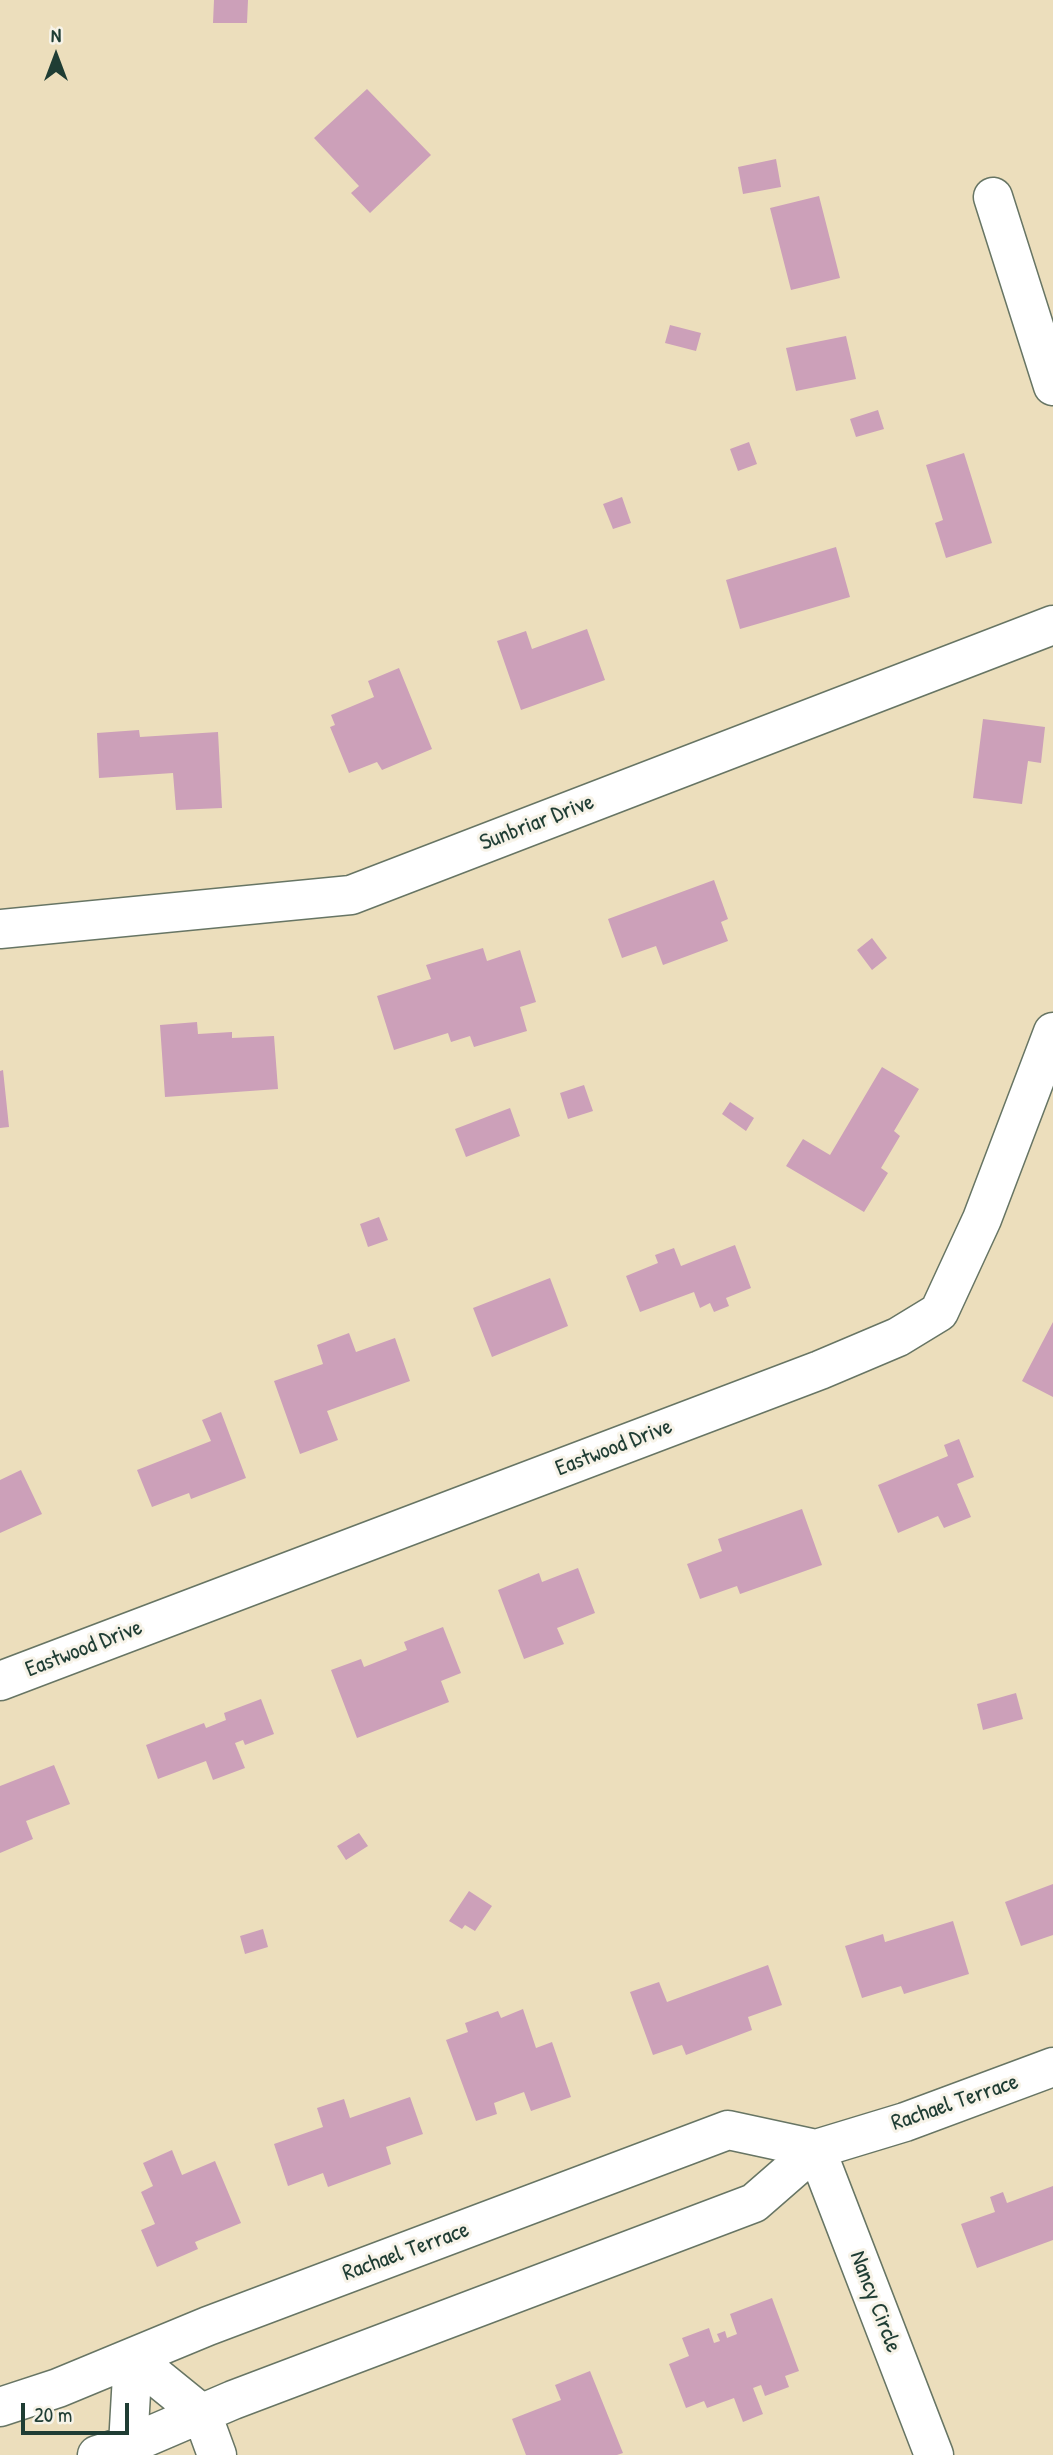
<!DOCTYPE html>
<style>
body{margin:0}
#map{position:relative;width:1053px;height:2455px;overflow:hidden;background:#ecdebc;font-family:"Patrick Hand",sans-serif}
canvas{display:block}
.north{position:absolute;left:21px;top:21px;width:70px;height:70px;-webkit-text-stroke:5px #f7f3e8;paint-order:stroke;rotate:0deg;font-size:19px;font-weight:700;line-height:28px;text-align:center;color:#1f3d34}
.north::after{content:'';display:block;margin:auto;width:24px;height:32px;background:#1f3d34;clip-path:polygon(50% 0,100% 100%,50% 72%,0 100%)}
.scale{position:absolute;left:21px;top:2403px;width:108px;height:32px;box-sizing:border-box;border:4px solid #1f3d34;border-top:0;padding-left:9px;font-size:21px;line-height:24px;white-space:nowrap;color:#1f3d34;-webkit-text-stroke:5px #f7f3e8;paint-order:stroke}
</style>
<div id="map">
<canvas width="1053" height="2455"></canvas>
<div class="north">N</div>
<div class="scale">20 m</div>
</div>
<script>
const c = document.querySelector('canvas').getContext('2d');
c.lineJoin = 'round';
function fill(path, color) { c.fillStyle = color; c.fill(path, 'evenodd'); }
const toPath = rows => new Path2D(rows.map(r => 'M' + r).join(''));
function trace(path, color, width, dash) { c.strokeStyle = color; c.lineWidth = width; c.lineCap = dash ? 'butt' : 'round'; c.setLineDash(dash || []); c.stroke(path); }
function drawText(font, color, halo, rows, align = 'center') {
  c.font = font + ' "Patrick Hand",sans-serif'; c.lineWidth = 6; c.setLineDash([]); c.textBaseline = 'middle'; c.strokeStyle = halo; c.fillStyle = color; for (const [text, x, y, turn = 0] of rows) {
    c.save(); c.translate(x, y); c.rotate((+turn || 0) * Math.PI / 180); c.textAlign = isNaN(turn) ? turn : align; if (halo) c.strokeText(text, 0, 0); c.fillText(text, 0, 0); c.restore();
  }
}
fill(toPath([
 [214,0,248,0,247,23,213,23],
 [367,89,431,155,370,213,351,193,359,186,314,138],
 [776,159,781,187,743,194,738,167],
 [819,196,840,278,791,290,770,208],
 [670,325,701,333,696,351,665,343],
 [846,336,856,379,796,391,786,348],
 [878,410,884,429,856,437,850,419],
 [749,442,757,464,738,471,730,449],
 [964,453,992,543,946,558,935,523,943,520,926,465],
 [622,497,631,523,613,529,603,504],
 [836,547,850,597,740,629,726,580],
 [587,629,605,680,521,710,497,641,526,631,532,649],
 [399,668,432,749,382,770,377,762,349,773,330,727,335,725,331,715,374,697,368,681],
 [983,719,1045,727,1041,763,1028,761,1022,804,973,798],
 [139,730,140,737,218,732,222,808,176,810,173,773,99,778,97,733],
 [714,880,728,919,721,922,728,941,663,965,656,946,622,958,608,919],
 [872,938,887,958,872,970,857,950],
 [483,948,487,961,520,950,536,1002,520,1007,527,1031,474,1047,470,1036,451,1042,448,1033,394,1050,377,996,431,979,426,965],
 [197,1022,198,1034,232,1032,232,1038,274,1036,278,1089,165,1097,160,1025],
 [882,1067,919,1089,894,1131,900,1136,881,1168,888,1173,864,1212,786,1166,803,1139,830,1155],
 [3,1070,9,1127,0,1128,0,1071],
 [584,1085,593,1111,568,1119,560,1093],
 [730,1102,754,1118,746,1131,722,1114],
 [510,1108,520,1136,466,1157,455,1129],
 [379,1217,388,1240,368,1247,360,1224],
 [735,1245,751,1288,726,1298,729,1306,714,1312,710,1303,700,1308,694,1292,640,1312,626,1276,658,1263,655,1255,674,1248,681,1266],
 [550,1278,568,1326,492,1357,473,1308],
 [1053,1322,1053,1397,1022,1381],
 [349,1333,356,1352,395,1338,410,1381,327,1411,338,1440,300,1454,274,1381,323,1364,317,1345],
 [221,1412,246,1478,191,1499,189,1493,152,1507,137,1470,211,1441,202,1420],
 [959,1439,974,1477,957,1484,971,1517,944,1528,938,1516,898,1533,878,1485,948,1456,944,1445],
 [21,1470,42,1514,0,1533,0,1480],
 [802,1509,822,1565,740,1594,737,1586,700,1599,687,1564,722,1551,718,1539],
 [578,1568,595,1613,557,1628,564,1644,524,1659,498,1590,539,1573,542,1582],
 [443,1627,461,1673,441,1681,449,1702,357,1738,331,1670,361,1659,364,1667,407,1650,404,1642],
 [1016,1693,1023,1719,983,1730,977,1704],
 [261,1699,274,1734,245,1745,243,1740,235,1743,245,1768,213,1780,206,1761,158,1779,146,1745,204,1723,206,1728,226,1720,224,1713],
 [54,1765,70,1804,26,1821,33,1839,0,1853,0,1786],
 [359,1833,368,1846,346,1860,337,1846],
 [1053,1884,1053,1935,1021,1946,1005,1902],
 [469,1891,492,1906,475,1931,465,1925,462,1929,449,1921],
 [953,1921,969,1974,904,1994,901,1986,862,1998,845,1946,883,1934,885,1942],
 [263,1929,268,1947,245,1954,240,1936],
 [768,1965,782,2005,748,2017,752,2030,686,2055,682,2045,653,2055,630,1992,659,1982,667,2002],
 [523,2009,536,2048,552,2042,571,2097,531,2111,524,2092,494,2103,497,2114,476,2121,446,2040,468,2032,465,2023,498,2011,501,2018],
 [410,2097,423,2134,386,2147,391,2164,328,2187,323,2173,288,2186,274,2144,323,2127,317,2108,344,2099,350,2118],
 [172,2150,182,2175,215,2161,241,2223,195,2242,198,2249,157,2267,141,2230,155,2224,141,2192,153,2186,143,2163],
 [1053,2186,1053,2240,977,2268,961,2224,995,2212,990,2197,1003,2192,1007,2203],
 [772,2298,799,2371,785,2376,789,2387,765,2396,761,2385,753,2388,763,2414,743,2422,734,2398,707,2408,704,2401,686,2408,669,2364,689,2356,682,2338,709,2328,714,2343,720,2341,717,2334,725,2331,727,2338,737,2334,730,2314],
 [590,2371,623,2453,617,2455,526,2455,512,2419,561,2400,555,2385]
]), '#cca0b9');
const minor = toPath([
 [993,197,1053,386],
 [0,929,351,895,1053,625],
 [0,1681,820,1370,898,1337,939,1312,982,1219,1053,1032],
 [816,2149,934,2455],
 [133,2358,202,2414,217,2455],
 [0,2407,58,2388,208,2326,728,2130,816,2149],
 [97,2455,128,2445,233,2400,754,2203,816,2149,905,2122,1053,2067],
 [132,2455,128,2445,133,2358]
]);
trace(minor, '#677564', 41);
trace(minor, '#fff', 38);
drawText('23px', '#1f3d34', '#f7f3e8', [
 ["Sunbriar Drive",537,823,-21],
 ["Eastwood Drive",614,1448,-21],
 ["Eastwood Drive",84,1649,-21],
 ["Rachael Terrace",955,2103,-19],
 ["Rachael Terrace",406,2252,-20],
 ["Nancy Circle",875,2302,69]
]);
</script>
